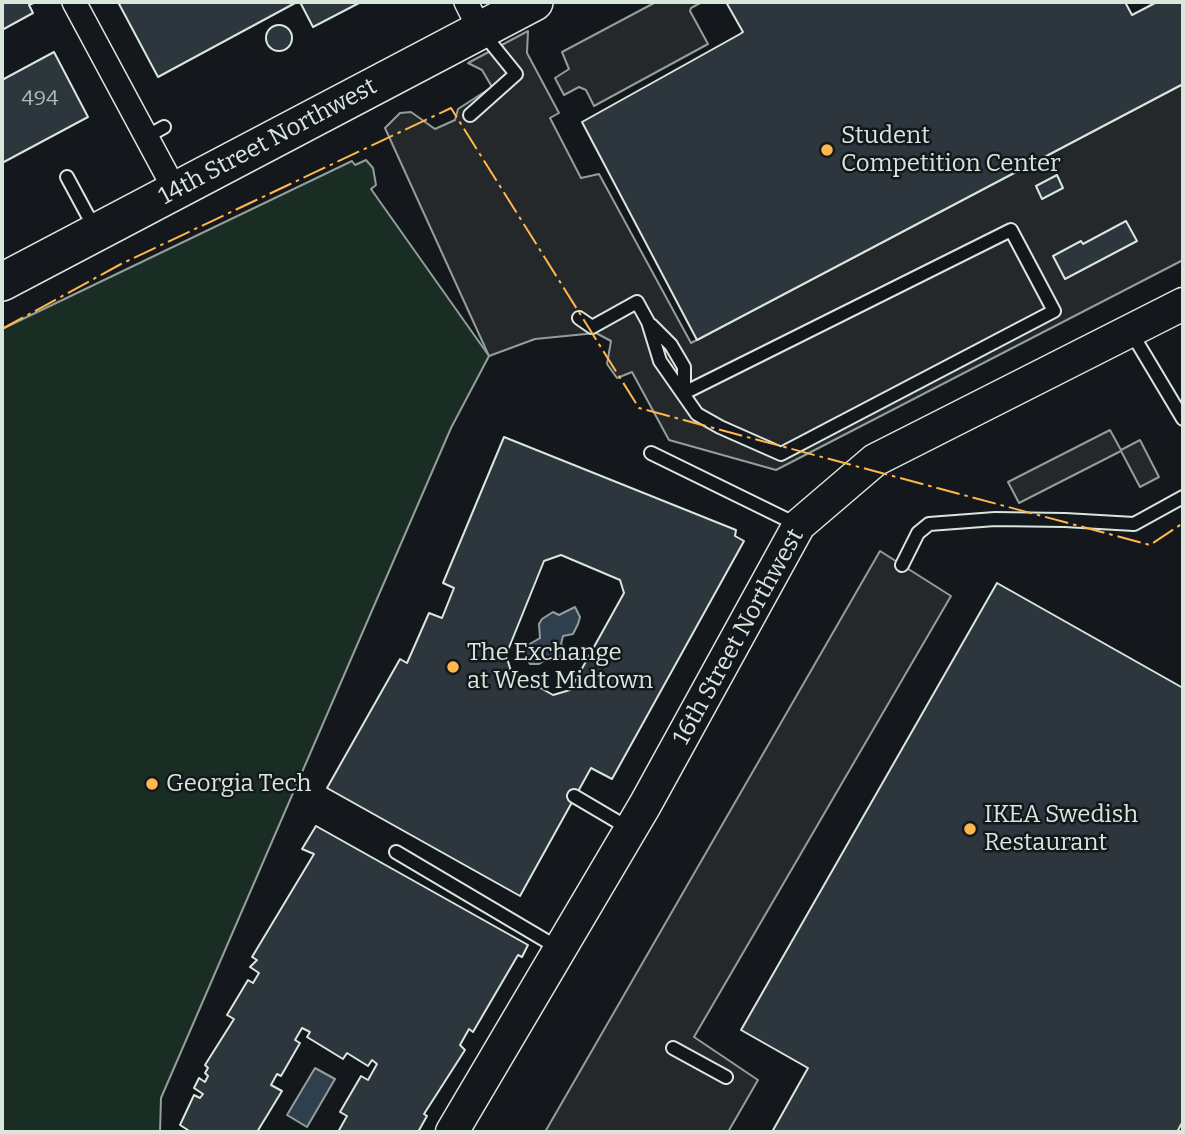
<!DOCTYPE html>
<style>
body{margin:0}
#map{position:relative;width:1185px;height:1134px;overflow:hidden;background:#14181c;font-family:Bitter,serif}
canvas{display:block}
.frame{position:absolute;inset:0;border:4px solid #d8e6dc;pointer-events:none}
</style>
<div id="map">
<canvas width="1185" height="1134"></canvas>
<div class="frame"></div>
</div>
<script>
const c = document.querySelector('canvas').getContext('2d');
c.lineJoin = 'round';
function fill(path, color) { c.fillStyle = color; c.fill(path, 'evenodd'); }
const toPath = rows => new Path2D(rows.map(r => 'M' + r).join(''));
function trace(path, color, width, dash) { c.strokeStyle = color; c.lineWidth = width; c.lineCap = dash ? 'butt' : 'round'; c.setLineDash(dash || []); c.stroke(path); }
function drawText(font, color, halo, rows, align = 'center') {
  c.font = font + ' Bitter,serif'; c.lineWidth = 5; c.setLineDash([]); c.textBaseline = 'middle'; c.strokeStyle = halo; c.fillStyle = color; for (const [text, x, y, turn = 0] of rows) {
    c.save(); c.translate(x, y); c.rotate((+turn || 0) * Math.PI / 180); c.textAlign = isNaN(turn) ? turn : align; if (halo) c.strokeText(text, 0, 0); c.fillText(text, 0, 0); c.restore();
  }
}
const green = toPath([
 [366,160,373,168,376,185,371,189,489,356,451,428,161,1098,160,1132,2,1132,2,329,352,161,355,165,366,160]
]);
fill(green, '#1a2d24');
trace(green, '#939e99', 2);
const parking = toPath([
 [656,2,702,2,691,8,690,11,708,44,594,106,586,90,579,87,564,95,555,78,569,69,562,52,656,2],
 [528,31,527,53,559,113,550,118,581,178,599,174,691,343,1183,84,1183,260,776,470,669,440,632,372,617,378,607,364,611,341,596,333,535,339,489,356,385,128,400,113,411,112,435,129,455,120,458,109,492,87,482,70,468,63,528,31],
 [1110,430,1121,450,1140,440,1159,477,1140,487,1121,451,1019,503,1008,482,1110,430],
 [880,551,951,596,694,1037,758,1080,728,1132,545,1132,880,551]
]);
fill(parking, '#24282b');
trace(parking, '#939e99', 2);
const water = toPath([
 [575,607,580,617,578,624,573,634,563,636,561,644,565,648,559,659,550,657,539,664,530,664,523,652,528,645,540,638,539,624,542,619,553,612,559,615,575,607],
 [315,1068,335,1079,307,1127,287,1115,315,1068]
]);
fill(water, '#2f3f4d');
trace(water, '#939e99', 2);
const building = toPath([
 [2,2,36,2,29,5,33,13,2,30,2,2],
 [118,2,297,2,158,77,118,2],
 [300,2,361,2,313,27,300,2],
 [726,2,1125,2,1132,15,1157,2,1183,2,1183,84,697,340,582,122,740,34,743,32,726,2],
 '266 38a13 13 0 1 1 26 0a13 13 0 1 1-26 0Z',
 [54,52,88,117,2,163,2,80,54,52],
 [1057,175,1063,188,1042,199,1036,186,1057,175],
 [1126,221,1137,241,1065,279,1053,256,1081,241,1083,244,1126,221],
 [504,437,736,530,735,536,744,541,612,779,591,768,520,896,327,788,400,659,407,663,429,613,442,618,454,588,443,583,504,437],
 [561,555,620,580,624,593,570,690,553,695,511,671,506,655,544,561,561,555],
 [997,583,1183,688,1183,1121,1177,1132,772,1132,808,1068,741,1030,997,583],
 [316,826,528,945,522,957,518,955,473,1032,469,1029,460,1045,465,1050,424,1114,427,1116,418,1132,338,1132,347,1116,340,1112,361,1076,368,1080,377,1064,372,1060,368,1066,347,1053,343,1059,307,1037,310,1032,302,1028,295,1040,300,1043,281,1076,277,1074,271,1085,282,1091,257,1132,191,1132,180,1125,194,1095,200,1098,203,1094,194,1088,199,1078,205,1082,208,1076,205,1073,208,1068,205,1065,234,1019,227,1015,248,980,253,983,259,973,250,967,257,960,252,957,314,854,302,849,316,826]
]);
fill(building, '#2c363c');
trace(building, '#d8e6dc', 2);
const lane = toPath([
 [470,115,516,74,482,32],
 [146,137,164,127],
 [67,177,95,229],
 [579,318,592,327,637,302,648,322,660,361,697,414,720,427,781,454,1054,311,1011,230,684,393],
 [651,325,671,345,684,367,684,393],
 [1131,332,1183,419],
 [651,453,798,525],
 [902,565,918,533,929,524,995,519,1065,520,1134,524,1183,497],
 [574,796,630,829],
 [396,852,560,949],
 [673,1048,726,1077]
]);
const street = toPath([
 [74,2,175,190],
 [466,2,480,30]
]);
const secondary = toPath([
 [452,1132,645,805,799,525,875,460,1183,304]
]);
const primary = toPath([
 [2,282,534,2]
]);
trace(lane, '#d8e6dc', 16);
trace(street, '#d8e6dc', 26);
trace(secondary, '#d8e6dc', 35);
trace(primary, '#d8e6dc', 40);
trace(lane, '#14181c', 12);
trace(street, '#14181c', 23);
trace(secondary, '#14181c', 32);
trace(primary, '#14181c', 37);
trace(toPath([
 [2,329,121,264,451,108,639,408,1150,545,1183,523]
]), '#ffb74d', 2, [24, 5, 3.5, 5]);
for (const [x, y, r, color] of [
 [827,150,7,"#ffb74d"],
 [453,667,7,"#ffb74d"],
 [152,784,7,"#ffb74d"],
 [970,829,7,"#ffb74d"]
]) { const dot = new Path2D(); dot.arc(x, y, r, 0, 2 * Math.PI); c.fillStyle = color; c.fill(dot); trace(dot, '#14181c', 2.5); }
drawText('21px', '#adbab4', null, [
 ["494",40,99]
]);
drawText('24px', '#d8e6dc', '#14181c', [
 ["Student",841,136],
 ["Competition Center",841,164],
 ["The Exchange",467,653],
 ["at West Midtown",467,681],
 ["Georgia Tech",166,784],
 ["IKEA Swedish",984,815],
 ["Restaurant",984,843]
], 'left');
drawText('24px', '#d8e6dc', '#14181c', [
 ["14th Street Northwest",268,142,-28],
 ["16th Street Northwest",739,637,-61]
]);
</script>
